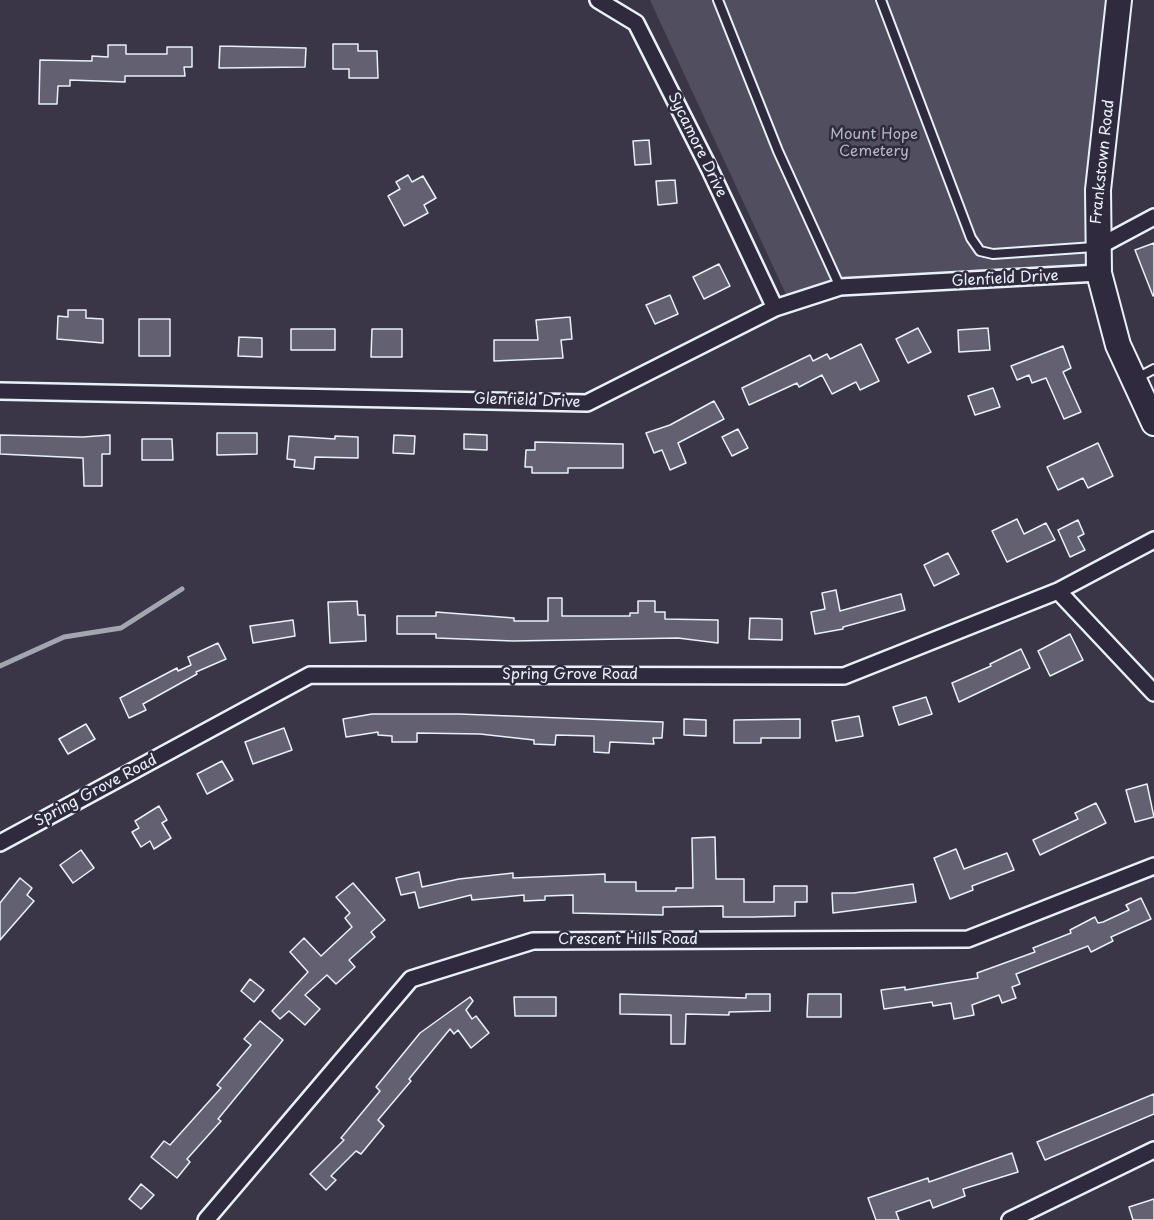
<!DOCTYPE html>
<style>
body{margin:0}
canvas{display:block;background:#3a3648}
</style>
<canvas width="1154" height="1220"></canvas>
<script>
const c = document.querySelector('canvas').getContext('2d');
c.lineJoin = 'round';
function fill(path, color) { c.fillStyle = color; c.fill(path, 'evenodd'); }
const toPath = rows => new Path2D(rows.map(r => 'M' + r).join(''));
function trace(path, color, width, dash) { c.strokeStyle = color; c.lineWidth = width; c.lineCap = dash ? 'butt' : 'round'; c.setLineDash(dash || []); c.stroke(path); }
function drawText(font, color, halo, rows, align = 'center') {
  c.font = font + ' "Playpen Sans",sans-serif'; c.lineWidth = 5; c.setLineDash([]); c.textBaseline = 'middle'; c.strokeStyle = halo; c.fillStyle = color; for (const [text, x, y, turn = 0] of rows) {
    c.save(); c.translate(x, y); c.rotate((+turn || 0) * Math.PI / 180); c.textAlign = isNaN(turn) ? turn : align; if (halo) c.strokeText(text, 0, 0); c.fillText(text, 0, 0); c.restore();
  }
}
fill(toPath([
 [650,0,1119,0,1099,273,891,286,790,303]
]), '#504e5f');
trace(toPath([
 [0,666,64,637,121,628,182,589]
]), '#a2a6b1', 5);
const building = toPath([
 [333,44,358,44,358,51,377,51,378,78,349,78,349,69,333,69,333,44],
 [108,45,126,45,126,54,167,54,167,47,192,47,192,67,184,67,185,76,125,76,125,82,70,80,70,86,58,86,57,104,39,104,40,60,92,61,92,56,108,57,108,45],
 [220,46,306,48,305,67,219,68,220,46],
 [649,140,651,164,635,165,633,141,649,140],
 [408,175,412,182,423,176,436,198,424,205,428,213,404,226,388,196,400,189,396,182,408,175],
 [675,180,677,203,658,205,656,181,675,180],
 [1154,243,1154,296,1153,296,1135,250,1154,243],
 [719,264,730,286,704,299,693,277,719,264],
 [670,295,678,314,655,324,646,305,670,295],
 [68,310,86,310,86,318,103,319,103,343,57,339,58,316,68,317,68,310],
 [570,317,572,339,561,340,563,358,494,361,494,340,538,340,536,320,570,317],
 [139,319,170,319,170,356,139,356,139,319],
 [918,328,931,352,908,363,896,339,918,328],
 [988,328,990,350,959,352,958,330,988,328],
 [291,329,335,329,335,350,291,350,291,329],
 [372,329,402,329,402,357,371,357,372,329],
 [239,337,262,338,262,357,238,356,239,337],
 [861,344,879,381,860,390,856,382,832,394,822,375,799,387,797,383,749,405,742,388,810,355,813,361,827,354,830,359,861,344],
 [1063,346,1071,368,1063,372,1081,412,1064,419,1046,378,1032,383,1029,375,1017,380,1011,366,1063,346],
 [993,388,1000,407,975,415,968,396,993,388],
 [714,401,724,419,678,443,686,463,670,470,662,450,654,453,646,433,670,425,714,401],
 [738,429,748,448,732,456,722,437,738,429],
 [217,433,257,433,257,454,217,455,217,433],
 [464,434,487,435,487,450,464,449,464,434],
 [0,435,83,437,110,435,110,454,102,454,102,486,84,486,83,458,0,454,0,435],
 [394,435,415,436,414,454,393,453,394,435],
 [289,436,335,439,335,436,358,437,358,458,315,457,314,469,294,467,295,460,287,459,289,436],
 [142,439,172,439,173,460,142,460,142,439],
 [535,442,623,444,623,468,568,468,568,473,532,473,532,467,525,467,526,450,535,450,535,442],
 [1098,443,1113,476,1088,488,1083,478,1058,490,1047,467,1098,443],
 [1017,519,1024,534,1046,523,1055,540,1007,562,992,531,1017,519],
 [1078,520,1084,534,1078,537,1085,550,1070,557,1058,530,1078,520],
 [948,553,959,574,934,586,924,565,948,553],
 [836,590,840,611,901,594,905,610,843,627,843,629,815,634,811,612,825,609,822,593,836,590],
 [548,598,562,598,562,616,630,616,630,613,638,613,638,601,655,601,655,612,665,612,665,619,718,620,718,643,678,638,513,641,436,638,436,634,397,634,397,616,436,616,436,612,514,618,514,621,548,621,548,598],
 [357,601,358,615,365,615,366,641,330,643,328,602,357,601],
 [750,618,782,619,782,640,749,639,750,618],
 [293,620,295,636,253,643,250,626,293,620],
 [1070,634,1083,660,1050,676,1038,651,1070,634],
 [218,643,226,659,196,672,197,674,143,704,146,710,129,718,120,698,177,668,178,671,191,665,188,657,218,643],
 [1021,649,1030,668,959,702,952,683,991,666,990,664,1021,649],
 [926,697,932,714,899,725,893,707,926,697],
 [372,714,459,714,663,722,662,738,653,738,654,744,610,742,609,753,594,752,594,736,556,735,555,745,534,744,534,740,480,734,417,733,417,742,392,742,392,736,378,735,378,732,346,737,343,719,372,714],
 [859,716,863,736,836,741,832,721,859,716],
 [684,719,706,720,706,736,684,735,684,719],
 [800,719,800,738,761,738,761,743,734,743,734,720,800,719],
 [86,724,95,739,68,754,59,739,86,724],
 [284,728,292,750,253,764,245,742,284,728],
 [222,761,233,780,207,794,197,774,222,761],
 [1147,784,1154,817,1135,822,1126,790,1147,784],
 [1096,803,1106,823,1040,855,1033,840,1078,819,1075,813,1096,803],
 [159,806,167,820,162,823,171,838,154,849,150,841,141,847,132,832,139,828,135,821,159,806],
 [715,837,716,879,744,879,744,902,774,902,774,886,807,886,807,902,795,902,795,916,752,917,723,917,723,906,663,907,663,915,573,913,573,895,545,896,545,900,524,901,524,895,472,900,471,895,419,908,415,892,401,895,396,878,419,872,422,887,459,879,513,873,513,878,605,874,605,882,636,882,636,891,676,891,676,888,693,888,692,838,715,837],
 [956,849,964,869,1007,853,1014,870,972,886,973,890,950,899,934,858,956,849],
 [81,850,94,868,73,883,60,865,81,850],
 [20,878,32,888,27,895,34,901,0,940,0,903,20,878],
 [353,883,385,920,371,932,375,937,349,960,355,967,336,984,327,975,305,995,320,1009,305,1025,289,1011,280,1019,272,1011,308,972,290,952,304,938,321,956,352,927,345,918,350,913,336,897,353,883],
 [913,884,916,902,833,913,832,893,854,893,913,884],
 [1141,898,1151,919,1111,937,1113,941,1091,952,1088,946,1016,974,1020,984,1012,987,1016,998,1002,1003,999,995,972,1005,974,1015,954,1019,951,1003,933,1006,932,1002,884,1009,881,990,905,987,905,990,978,978,977,973,1035,952,1033,948,1071,933,1070,930,1095,917,1098,923,1103,922,1129,910,1126,905,1141,898],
 [250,979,264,990,254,1002,241,991,250,979],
 [620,994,746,998,746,994,770,994,770,1011,729,1012,729,1015,686,1014,685,1044,671,1044,671,1015,620,1014,620,994],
 [808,994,841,994,841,1017,807,1017,808,994],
 [470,997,473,1001,466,1010,472,1019,476,1016,489,1033,471,1048,458,1030,454,1034,450,1029,409,1079,411,1081,378,1120,384,1126,361,1154,356,1151,331,1176,336,1180,326,1190,310,1174,344,1140,341,1138,380,1091,376,1087,420,1033,470,997],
 [514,997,556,997,556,1016,515,1016,514,997],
 [260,1021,283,1040,218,1119,221,1121,187,1159,190,1162,177,1178,151,1157,164,1141,170,1145,221,1088,217,1085,251,1045,244,1039,260,1021],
 [1154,1094,1154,1114,1045,1160,1037,1142,1154,1094],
 [1012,1153,1018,1172,963,1189,965,1196,933,1208,930,1200,896,1212,899,1220,876,1220,868,1198,928,1178,929,1182,1012,1153],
 [141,1184,154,1195,141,1209,129,1199,141,1184],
 [1154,1199,1154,1220,1133,1220,1129,1207,1154,1199]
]);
fill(building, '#636171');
trace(building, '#e8f1f8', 1.5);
const lane = toPath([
 [718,0,778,151,840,287],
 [881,0,971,238,980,251,993,254,1094,247],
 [1137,378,1154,369]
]);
const street = toPath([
 [598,0,636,23,710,170,775,308],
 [1098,247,1154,217],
 [0,391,587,403,775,308,840,287,1099,273],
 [1058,591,1154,693],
 [0,843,310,675,844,676,1058,591,1154,540],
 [206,1220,411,979,533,941,968,939,1154,866],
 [1010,1220,1154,1150]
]);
const primary = toPath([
 [1119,0,1098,190,1099,273,1118,345,1154,423]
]);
trace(lane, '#e8f1f8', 12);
trace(street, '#e8f1f8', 20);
trace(primary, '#e8f1f8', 28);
trace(lane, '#2f2a3d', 8);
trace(street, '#2f2a3d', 15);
trace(primary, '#2f2a3d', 24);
drawText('15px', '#b3b8c2', '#2f2a3d', [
 ["Mount Hope",874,135],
 ["Cemetery",874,152]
]);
drawText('15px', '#e8f1f8', '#2f2a3d', [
 ["Sycamore Drive",697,145,64],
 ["Frankstown Road",1103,162,-84],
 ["Glenfield Drive",1005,279,-3],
 ["Glenfield Drive",527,401,2],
 ["Spring Grove Road",570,675],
 ["Spring Grove Road",96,791,-28],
 ["Crescent Hills Road",628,940]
]);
</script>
